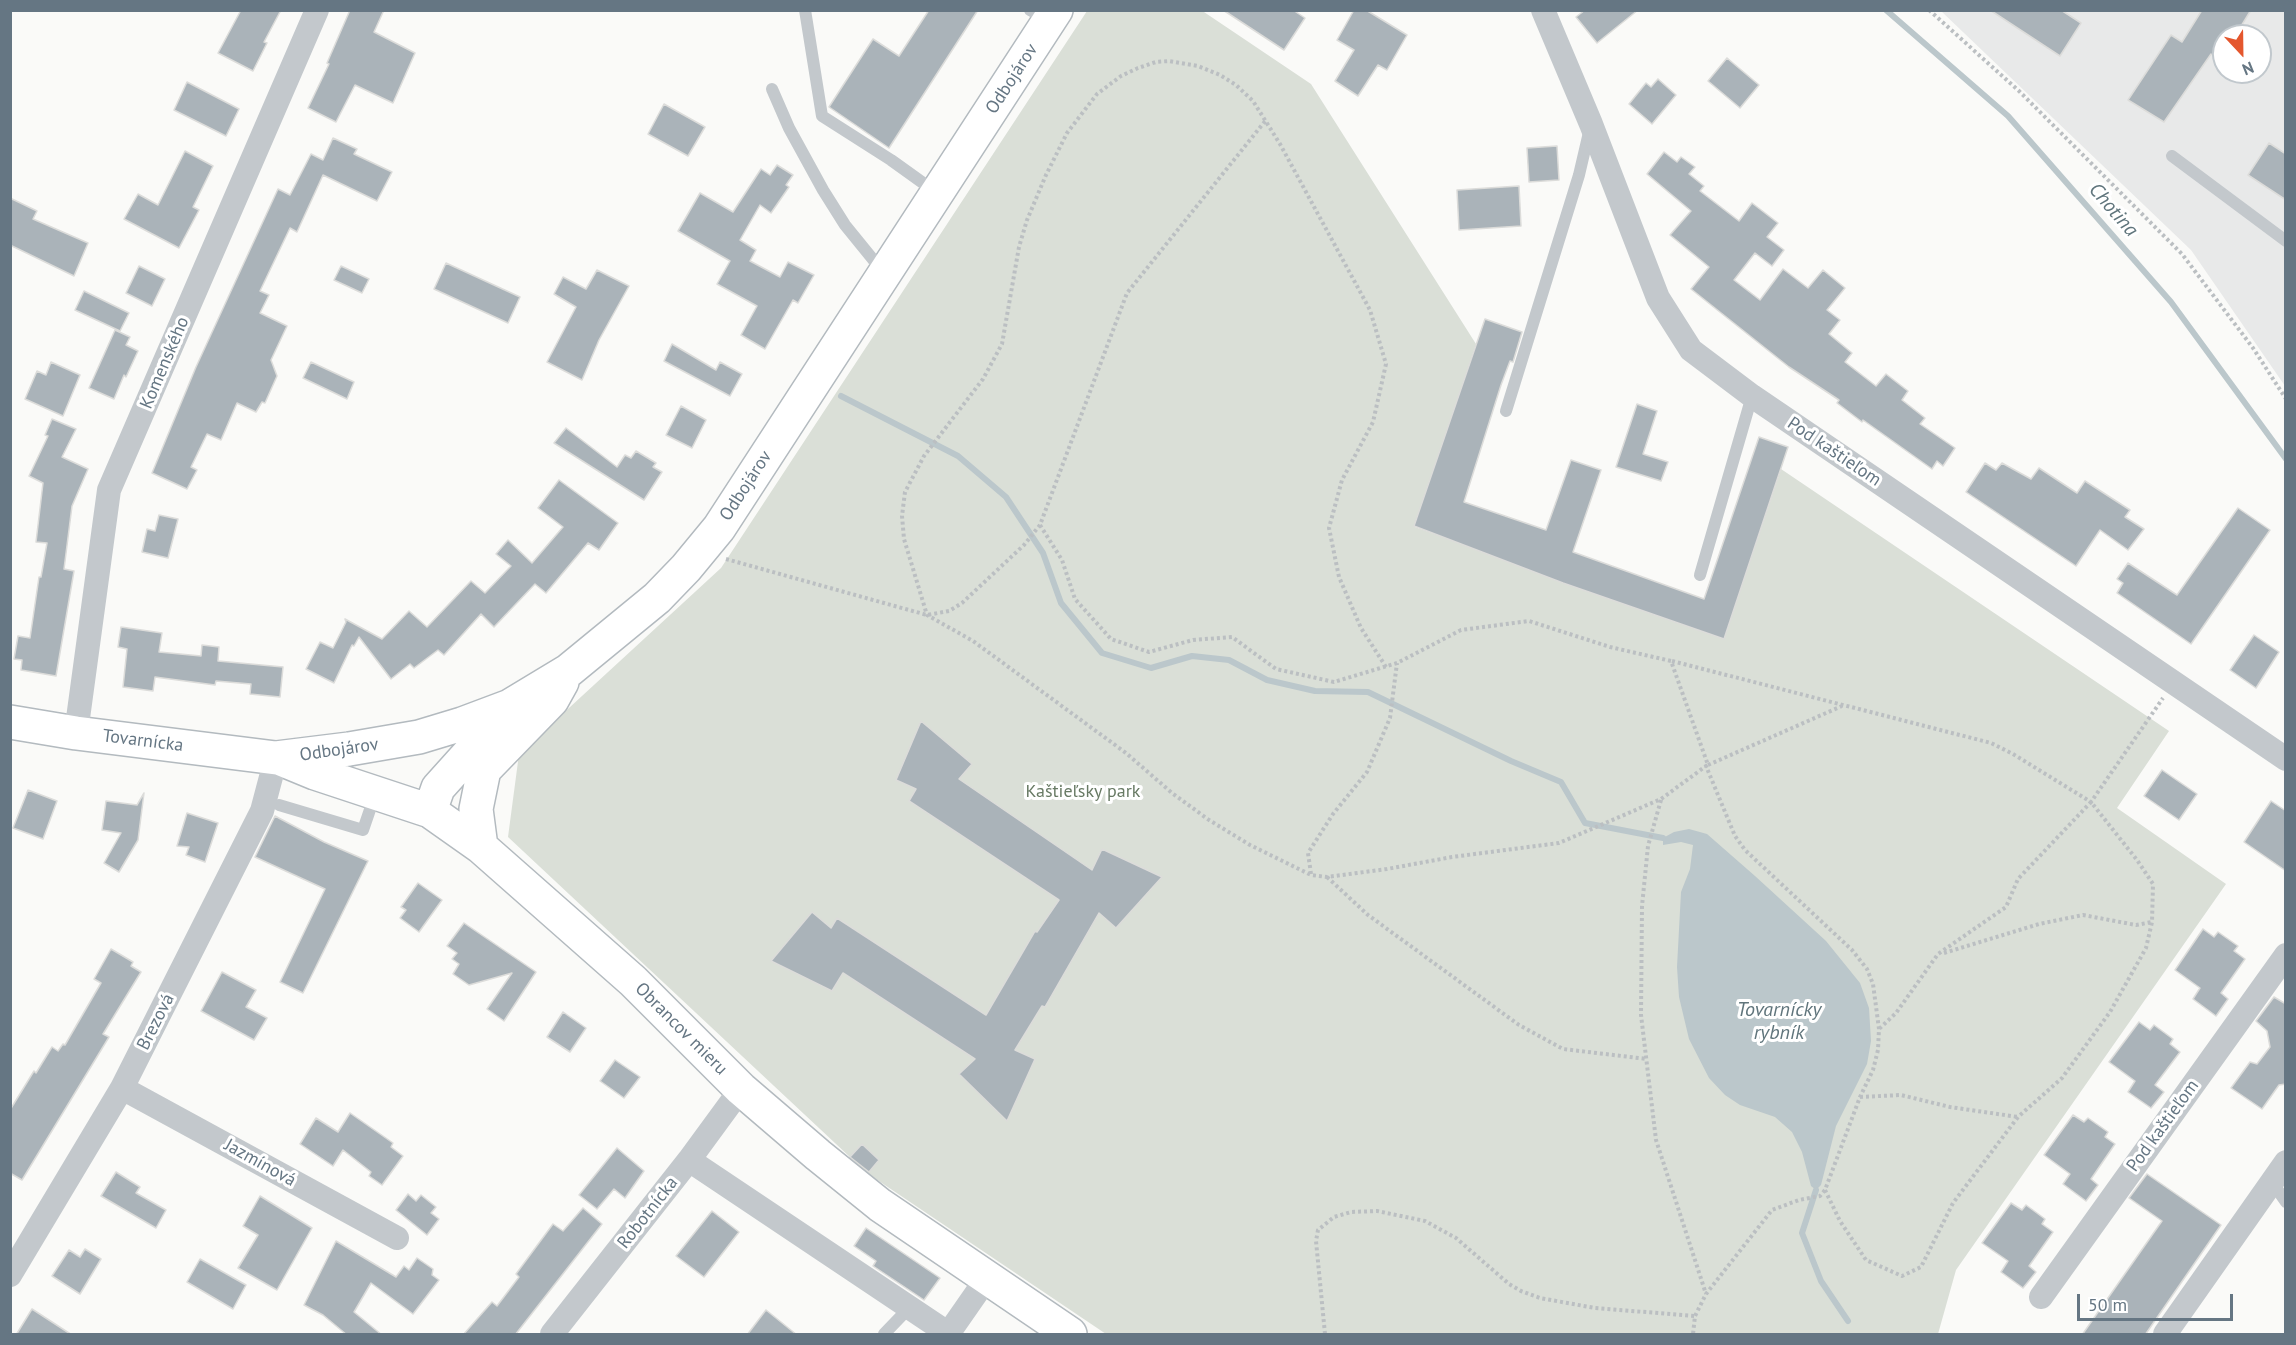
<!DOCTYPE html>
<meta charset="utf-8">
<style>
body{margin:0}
#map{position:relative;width:2296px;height:1345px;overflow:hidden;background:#fafaf8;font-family:"PT Sans",sans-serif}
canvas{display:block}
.frame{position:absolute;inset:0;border:12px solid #657683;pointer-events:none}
.north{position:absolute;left:2212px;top:24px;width:60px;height:60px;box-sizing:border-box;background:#fff;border:2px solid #c1c8cd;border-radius:50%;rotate:158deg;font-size:16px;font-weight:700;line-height:24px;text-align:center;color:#657683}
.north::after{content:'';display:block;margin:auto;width:21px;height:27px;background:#e4572e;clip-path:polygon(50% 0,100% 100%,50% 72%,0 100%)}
.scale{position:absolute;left:2077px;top:1294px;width:156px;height:27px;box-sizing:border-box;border:3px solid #657683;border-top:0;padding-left:8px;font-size:18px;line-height:21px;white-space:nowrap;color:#657683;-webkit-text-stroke:4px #fff;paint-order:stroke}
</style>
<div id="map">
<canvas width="2296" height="1345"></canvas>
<div class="frame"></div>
<div class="north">N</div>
<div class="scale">50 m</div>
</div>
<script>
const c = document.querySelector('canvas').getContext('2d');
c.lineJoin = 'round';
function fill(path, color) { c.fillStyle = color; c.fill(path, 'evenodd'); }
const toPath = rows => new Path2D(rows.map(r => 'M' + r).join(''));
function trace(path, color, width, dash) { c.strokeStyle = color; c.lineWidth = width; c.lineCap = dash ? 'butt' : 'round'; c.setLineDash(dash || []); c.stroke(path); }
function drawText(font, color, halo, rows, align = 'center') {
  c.font = font + ' "PT Sans",sans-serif'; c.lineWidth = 6; c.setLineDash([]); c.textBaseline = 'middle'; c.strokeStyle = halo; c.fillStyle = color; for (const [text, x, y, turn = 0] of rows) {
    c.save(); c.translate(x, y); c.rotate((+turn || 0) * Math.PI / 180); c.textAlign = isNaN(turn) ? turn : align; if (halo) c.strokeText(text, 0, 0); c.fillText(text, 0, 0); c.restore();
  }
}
fill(toPath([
 [1941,11,2285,11,2285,386,2191,250],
 [2224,36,2260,36,2260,72,2224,72]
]), '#e8e9e9');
fill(toPath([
 [1201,10,1311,84,1476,344,1415,527,1724,639,1781,469,2169,731,2117,808,2226,884,1956,1270,1938,1334,1106,1334,867,1173,508,837,519,754,721,568,1087,11]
]), '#dadfd7');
fill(toPath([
 [1689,829,1707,834,1755,876,1826,941,1860,983,1869,1008,1871,1041,1867,1064,1836,1126,1821,1185,1816,1190,1811,1186,1802,1152,1792,1132,1775,1117,1740,1105,1725,1095,1709,1078,1689,1039,1679,997,1677,967,1681,892,1690,869,1693,845,1681,842,1663,845,1663,838,1674,832]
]), '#bbc7cb');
trace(toPath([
 [1886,10,2008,116,2171,302,2286,459],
 [841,396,958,456,1006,497,1043,553,1061,603,1102,653,1151,668,1192,656,1229,660,1267,680,1315,691,1368,692,1511,761,1561,782,1585,823,1663,838],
 [1816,1190,1802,1233,1821,1281,1848,1321]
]), '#bbc7cb', 6);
const building = toPath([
 [241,10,281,10,264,42,267,43,253,71,218,53,241,10],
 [350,10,384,10,374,32,415,53,393,103,355,85,336,122,308,108,329,64,327,63,350,10],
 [929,10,978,10,889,148,829,107,873,39,899,56,929,10],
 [1223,10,1293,10,1305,18,1284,50,1223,10],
 [1354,10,1366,10,1407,35,1387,70,1378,65,1358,96,1335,81,1354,50,1337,40,1354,10],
 [1585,10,1638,10,1597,43,1576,17,1585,10],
 [1990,10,2061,10,2081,23,2060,56,1990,10],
 [2202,10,2251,10,2235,36,2224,36,2224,63,2211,54,2164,122,2128,100,2171,35,2182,42,2202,10],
 [1727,58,1759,85,1740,108,1708,81,1727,58],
 [1658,79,1676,95,1652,124,1629,104,1646,83,1651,87,1658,79],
 [187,82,239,109,226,136,174,110,187,82],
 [664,104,705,127,688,156,648,134,664,104],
 [333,138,357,149,354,154,392,172,377,201,323,175,297,232,290,228,260,291,269,295,260,313,287,326,271,360,277,376,265,403,262,402,256,412,237,403,221,440,207,434,191,467,197,470,187,489,152,473,196,367,278,189,290,195,311,154,323,160,333,138],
 [2269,143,2286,154,2286,200,2248,175,2269,143],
 [1557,146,1559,180,1529,182,1527,148,1557,146],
 [185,151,213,166,193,207,199,210,179,248,124,219,138,194,158,205,185,151],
 [1664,152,1677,162,1681,157,1695,167,1689,174,1704,186,1700,191,1739,221,1752,203,1778,223,1767,237,1784,250,1772,266,1755,253,1734,280,1760,300,1783,269,1808,288,1823,270,1845,288,1827,310,1840,320,1829,334,1852,353,1845,362,1876,386,1886,374,1908,391,1902,400,1925,418,1920,424,1955,448,1943,466,1937,461,1932,469,1863,420,1862,422,1837,403,1839,400,1789,367,1691,289,1709,267,1670,235,1691,211,1647,174,1664,152],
 [777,165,793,175,786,185,789,187,771,213,760,205,740,240,756,250,750,261,780,277,788,262,814,275,798,303,793,300,765,349,741,335,757,306,717,284,730,261,678,231,700,193,733,212,761,169,770,175,777,165],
 [1519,186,1521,226,1459,230,1457,190,1519,186],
 [10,198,37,211,33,219,88,243,74,276,10,245,10,198],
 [446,263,520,297,508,323,434,289,446,263],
 [139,266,165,279,152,306,126,293,139,266],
 [341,266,369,279,362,293,334,280,341,266],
 [597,270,629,286,599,340,582,380,547,362,576,307,554,294,563,277,586,289,597,270],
 [84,291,129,313,120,331,75,310,84,291],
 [1485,319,1522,332,1513,362,1510,361,1501,385,1464,502,1546,530,1571,460,1601,470,1573,552,1704,599,1759,437,1788,447,1724,639,1563,583,1414,526,1485,319],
 [115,330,130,337,126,345,138,351,126,377,124,375,114,399,89,388,115,330],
 [672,344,716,370,720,362,742,374,730,396,664,361,672,344],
 [51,362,80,375,63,416,25,399,37,371,46,375,51,362],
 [311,362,354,382,347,399,303,378,311,362],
 [1637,404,1657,411,1643,454,1668,462,1661,481,1616,467,1637,404],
 [681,406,706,420,692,448,666,435,681,406],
 [52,419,76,429,62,457,88,469,72,506,64,569,74,571,56,676,21,670,22,660,14,659,18,636,30,638,39,577,41,577,47,543,36,542,43,483,29,476,48,436,45,435,52,419],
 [566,428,617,467,625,455,631,458,636,451,656,463,653,467,662,472,644,500,554,443,566,428],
 [1985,463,1996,470,2002,463,2031,479,2039,468,2077,493,2085,481,2130,510,2125,517,2144,529,2128,550,2100,530,2076,566,1966,492,1985,463],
 [559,480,618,523,599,550,588,543,546,593,535,584,494,627,481,614,444,655,438,650,414,668,410,664,391,679,359,637,354,646,352,645,334,683,306,669,320,642,333,648,346,622,345,619,382,639,409,611,427,627,471,581,485,593,511,566,496,554,508,540,532,563,563,527,538,508,559,480],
 [2238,508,2270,530,2191,644,2117,593,2123,583,2117,579,2128,563,2177,595,2238,508],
 [159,515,178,519,168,558,142,552,147,529,155,531,159,515],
 [121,627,162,633,159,652,201,656,202,645,219,647,218,661,283,667,280,697,250,694,251,684,216,681,215,685,155,677,153,691,123,687,127,649,118,647,121,627],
 [2254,635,2279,652,2256,688,2230,670,2254,635],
 [921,721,972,764,959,779,1092,870,1102,849,1162,877,1116,928,1099,913,1045,1007,1042,1006,1015,1050,1035,1059,1007,1121,959,1074,975,1059,843,973,832,991,771,961,812,912,831,928,837,918,986,1015,1035,931,1037,932,1059,900,909,801,916,789,896,780,921,721],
 [2162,770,2197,794,2179,820,2144,796,2162,770],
 [28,790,57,801,43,839,13,828,28,790],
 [144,793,138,840,119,872,104,863,121,833,102,830,106,801,137,805,144,793],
 [2271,801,2286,811,2286,871,2244,842,2271,801],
 [187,813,218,823,205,862,186,855,189,847,177,846,187,813],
 [275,816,324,842,368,861,303,993,280,982,325,889,255,857,275,816],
 [418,883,442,900,419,932,400,918,406,910,401,907,418,883],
 [464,923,536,972,504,1021,487,1009,512,973,469,985,453,974,459,964,452,959,457,953,447,946,464,923],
 [2203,929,2214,937,2218,932,2238,946,2234,951,2245,959,2221,993,2228,999,2216,1016,2193,999,2200,988,2175,970,2203,929],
 [111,949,133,962,131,966,141,972,103,1034,109,1037,22,1180,10,1173,10,1110,34,1071,36,1073,52,1047,58,1051,63,1044,65,1045,101,983,94,979,111,949],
 [222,972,256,990,246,1007,267,1018,254,1040,201,1011,222,972],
 [2274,997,2286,1004,2286,1084,2279,1085,2262,1109,2231,1088,2250,1062,2257,1064,2270,1047,2267,1031,2256,1021,2274,997],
 [563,1012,586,1028,570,1052,547,1037,563,1012],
 [2139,1022,2150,1030,2154,1025,2173,1039,2170,1044,2180,1052,2155,1085,2164,1092,2151,1108,2128,1092,2135,1081,2109,1062,2139,1022],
 [615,1060,640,1077,624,1098,600,1081,615,1060],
 [350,1113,393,1143,391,1147,403,1156,382,1185,369,1176,371,1172,343,1150,333,1166,300,1144,316,1118,338,1132,350,1113],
 [2073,1115,2084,1122,2088,1118,2108,1132,2105,1137,2115,1144,2091,1179,2098,1185,2086,1201,2063,1184,2070,1174,2044,1155,2073,1115],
 [862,1144,879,1160,869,1172,850,1157,862,1144],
 [617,1148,644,1171,625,1198,614,1189,597,1209,579,1195,617,1148],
 [116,1172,140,1187,136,1193,166,1210,156,1228,101,1196,116,1172],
 [2147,1174,2221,1225,2145,1335,2082,1335,2162,1221,2129,1198,2147,1174],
 [408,1194,416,1201,421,1195,436,1207,431,1213,439,1219,427,1235,396,1210,408,1194],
 [260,1196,312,1228,277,1290,238,1268,258,1235,243,1226,260,1196],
 [2011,1203,2022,1210,2026,1205,2045,1219,2042,1224,2053,1232,2029,1266,2036,1272,2023,1288,2001,1272,2008,1261,1982,1243,2011,1203],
 [583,1208,602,1224,515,1335,463,1335,492,1302,497,1306,519,1277,516,1274,553,1224,563,1231,583,1208],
 [712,1211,739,1232,704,1277,676,1256,712,1211],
 [866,1228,940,1278,924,1300,873,1266,876,1261,854,1246,866,1228],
 [336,1241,396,1277,404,1266,409,1270,417,1258,433,1269,432,1275,439,1280,413,1314,371,1283,354,1312,382,1335,347,1335,323,1315,304,1305,336,1241],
 [85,1249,101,1259,80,1294,52,1276,69,1250,80,1257,85,1249],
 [200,1259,246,1285,233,1309,187,1282,200,1259],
 [32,1309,72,1335,16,1335,32,1309],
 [766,1310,776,1318,797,1335,747,1335,766,1310]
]);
fill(building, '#aab3b9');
trace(building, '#dcdcda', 1.5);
const secondary = toPath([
 [10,722,76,733,276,758,349,749,419,737,462,724,510,706,568,671,657,598,686,568,719,528,1056,10],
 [281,759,315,773,430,811,481,847,633,981,741,1089,818,1155,880,1205,1070,1334],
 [430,811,438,788,492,728],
 [481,847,476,809,484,770,552,700,562,682]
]);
trace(secondary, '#b3babf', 36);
trace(toPath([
 [1929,10,2019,91,2182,254,2253,348,2286,399],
 [1040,525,1062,560,1075,599,1111,639,1149,652,1193,640,1232,637,1276,669,1334,682,1397,663,1461,630,1529,621,1610,647,1671,661,1708,765,1706,766,1735,836,1745,850,1852,950,1867,969,1873,984,1879,1029,1878,1050,1873,1070,1860,1097,1825,1190,1820,1196,1799,1200,1772,1210,1706,1294,1695,1316,1693,1334],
 [726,559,927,615,949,611,962,603,1024,545,1040,525,1127,293,1266,120],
 [1672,661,1991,743,2013,754,2091,802,2163,698],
 [1386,667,1361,628,1339,577,1329,528,1342,480,1373,422,1386,364,1370,310,1280,144,1253,101,1236,85,1220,75,1198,66,1169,61,1156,62,1138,68,1121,76,1097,94,1067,133,1046,175,1027,220,1019,247,1002,344,983,379,924,456,905,492,902,516,904,539,927,615,973,641,1126,753,1172,793,1209,820,1250,845,1311,875,1327,877,1387,869,1452,857,1559,843,1661,799,1706,766],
 [1708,765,1842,706],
 [1661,800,1648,846,1642,906,1641,1015,1656,1140,1706,1294],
 [1311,874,1308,853,1333,814,1367,772,1390,718,1397,663],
 [1327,877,1368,915,1519,1025,1563,1049,1647,1059],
 [1944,953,2039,924,2083,915,2136,925,2152,922],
 [1860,1097,1901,1095,1950,1107,2018,1117],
 [1825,1190,1840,1221,1866,1260,1902,1276,1921,1267,1953,1203,2018,1117,2062,1078,2110,1012,2146,948,2152,922,2153,884,2137,860,2091,802,2018,879,2006,907,1938,954,1896,1013,1879,1029],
 [1325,1334,1316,1241,1318,1230,1334,1217,1351,1212,1377,1211,1425,1221,1456,1238,1509,1284,1521,1291,1540,1298,1595,1308,1695,1316]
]), '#bbbfc2', 4, [3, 3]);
trace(toPath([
 [805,10,822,116,891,160,937,193],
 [1030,10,1048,20],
 [772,89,789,128,823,190,845,225,884,273],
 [2172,156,2286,241],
 [1506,411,1579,175,1590,128],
 [1700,575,1752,396],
 [279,805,363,830,375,795],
 [2272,1182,2286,1202],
 [884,1334,909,1308]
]), '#c3c8cc', 12);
trace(toPath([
 [1543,10,1591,124,1658,298,1691,350,1752,396,2286,759],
 [76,733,109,490,317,10],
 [122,1088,397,1238],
 [689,1160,949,1334],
 [10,1275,122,1088,262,811,276,758],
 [2041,1297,2286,955],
 [552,1334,689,1160,741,1089],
 [948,1334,987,1278],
 [2165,1334,2286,1162]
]), '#c3c8cc', 24);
trace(secondary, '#fff', 33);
drawText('18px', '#657683', '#fff', [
 ["Odbojárov",1012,79,-57],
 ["Komenského",165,363,-67],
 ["Pod kaštieľom",1834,452,34],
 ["Odbojárov",746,486,-57],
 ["Tovarnícka",143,741,7],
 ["Odbojárov",339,750,-8],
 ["Brezová",156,1022,-63],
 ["Obrancov mieru",681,1029,45],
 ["Pod kaštieľom",2163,1126,-54],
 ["Jazmínová",260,1163,29],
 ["Robotnícka",648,1213,-52]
]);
drawText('18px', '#687a64', '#fff', [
 ["Kaštieľsky park",1083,792]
]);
drawText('italic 20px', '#60757c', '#fff', [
 ["Chotina",2113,210,49],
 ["Tovarnícky",1779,1010],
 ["rybník",1779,1033]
]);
</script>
